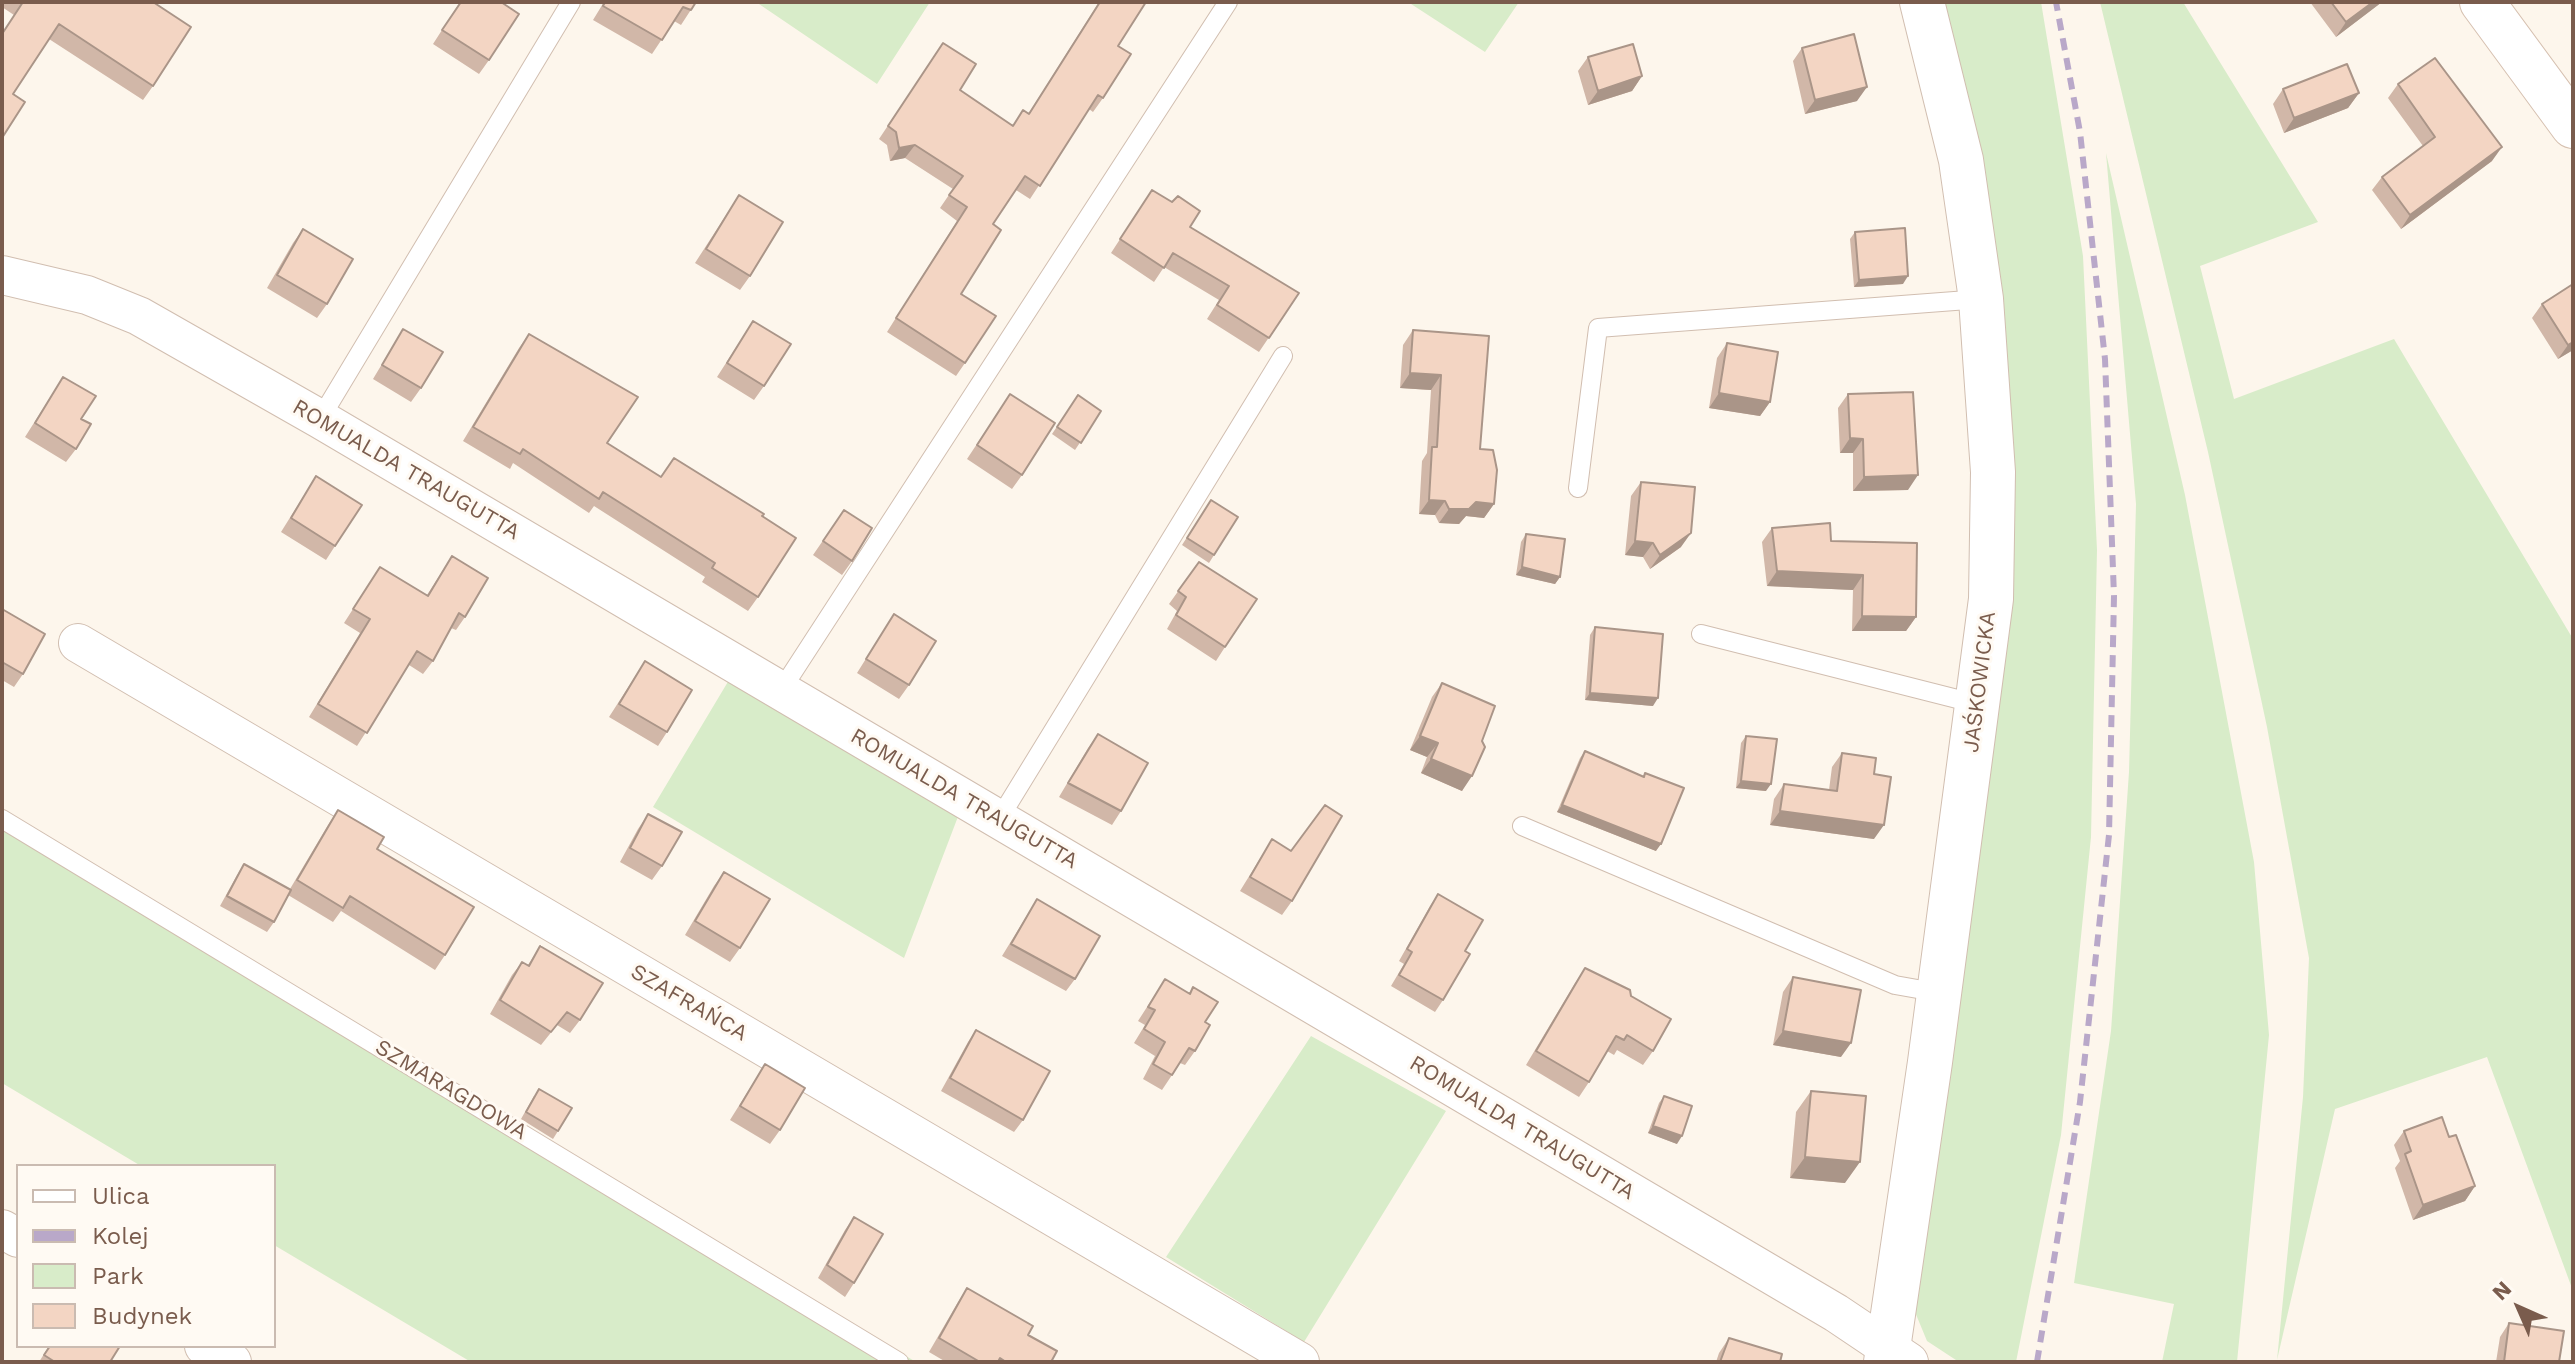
<!DOCTYPE html>
<meta charset="utf-8">
<style>
body{margin:0}
#map{position:relative;width:2575px;height:1364px;overflow:hidden;background:#fdf6ec;font-family:"Work Sans",sans-serif}
canvas{display:block}
.frame{position:absolute;inset:0;border:4px solid #7a5c4d;pointer-events:none}
.legend{position:absolute;left:16px;top:1164px;width:260px;height:184px;box-sizing:border-box;background:#fffaf3;border:2px solid #cabbb1;margin:0;padding:10px 14px;list-style:none;font-size:24px;color:#7a5c4d}
.legend li{display:flex;align-items:center;gap:16px;height:40px}
.legend b{width:40px;border:2px solid #cabbb1}
.north{position:absolute;left:2479px;top:1268px;width:80px;height:80px;-webkit-text-stroke:6px #fffaf3;paint-order:stroke;rotate:315deg;font-size:22px;font-weight:700;line-height:32px;text-align:center;color:#7a5c4d}
.north::after{content:'';display:block;margin:auto;width:28px;height:36px;background:#7a5c4d;clip-path:polygon(50% 0,100% 100%,50% 72%,0 100%)}
</style>
<div id="map">
<canvas width="2575" height="1364"></canvas>
<div class="frame"></div>
<ul class="legend">
<li><b style="height:10px;background:#fff"></b>Ulica</li>
<li><b style="height:10px;background:#b9a8c9"></b>Kolej</li>
<li><b style="height:22px;background:#d8ecc9"></b>Park</li>
<li><b style="height:22px;background:#f3d5c3"></b>Budynek</li>
</ul>
<div class="north">N</div>
</div>
<script>
const c = document.querySelector('canvas').getContext('2d');
c.lineJoin = 'round';
function fill(path, color) { c.fillStyle = color; c.fill(path, 'evenodd'); }
const toPath = rows => new Path2D(rows.map(r => 'M' + r).join(''));
function trace(path, color, width, dash) { c.strokeStyle = color; c.lineWidth = width; c.lineCap = dash ? 'butt' : 'round'; c.setLineDash(dash || []); c.stroke(path); }
function drawText(font, color, halo, rows, align = 'center') {
  c.font = font + ' "Work Sans",sans-serif'; c.lineWidth = 6; c.setLineDash([]); c.textBaseline = 'middle'; c.strokeStyle = halo; c.fillStyle = color; for (const [text, x, y, turn = 0] of rows) {
    c.save(); c.translate(x, y); c.rotate((+turn || 0) * Math.PI / 180); c.textAlign = isNaN(turn) ? turn : align; if (halo) c.strokeText(text, 0, 0); c.fillText(text, 0, 0); c.restore();
  }
}
fill(toPath([
 [756,2,930,2,877,84],
 [1408,2,1519,2,1485,52],
 [1941,2,2041,2,2083,256,2097,550,2091,837,2061,1135,2016,1362,1959,1362,1927,1341,1915,1312,2014,527,1996,255],
 [2100,2,2183,2,2318,222,2200,266,2234,399,2394,339,2573,639,2573,1291,2487,1057,2335,1109,2277,1360,2303,1097,2309,958,2267,727,2208,452],
 [2106,153,2185,495,2254,862,2269,1035,2237,1362,2162,1362,2174,1304,2074,1283,2111,1031,2129,772,2136,504],
 [729,680,959,814,904,958,653,807],
 [2,811,916,1362,471,1362,274,1245,274,1166,141,1166,2,1083],
 [1311,1036,1446,1111,1304,1342,1166,1257]
]), '#d8ecc9');
const service = toPath([
 [320,419,571,2],
 [1578,488,1598,328,1981,299],
 [1701,634,1977,704],
 [780,692,1228,2],
 [2,819,899,1362],
 [999,819,1283,356],
 [1522,826,1895,985,1940,993]
]);
const minor = toPath([
 [2,275,87,295,139,316,320,419,1836,1313,1909,1362],
 [78,643,1300,1362],
 [2,1229,18,1238],
 [204,1346,232,1362]
]);
const tertiary = toPath([
 [1886,1362,1930,1062,1991,599,1993,472,1981,299,1961,160,1922,2]
]);
const secondary = toPath([
 [2482,2,2573,126]
]);
trace(service, '#d1beb0', 20);
trace(minor, '#d1beb0', 40);
trace(tertiary, '#d1beb0', 46);
trace(secondary, '#d6c0b0', 46);
trace(service, '#fff', 18);
trace(minor, '#fff', 38);
trace(tertiary, '#fff', 44);
trace(secondary, '#fff', 44);
trace(toPath([
 [2037,1362,2080,1102,2109,835,2114,596,2105,359,2080,132,2056,2]
]), '#b9a8c9', 6, [12, 8]);
fill(toPath([
 [2,2,153,2,153,86,143,100,49,39,13,94,14,15,2,7],
 [460,2,489,60,479,74,433,44],
 [604,2,696,2,681,25,674,21,652,54,593,20],
 [1099,2,1146,2,1118,46,1103,98,1093,112,1089,109,1030,199,1016,190,993,224,961,294,965,363,956,376,887,332,957,221,940,208,953,189,905,158,890,161,887,145,879,139,943,43,960,90,1012,125,1029,113],
 [2310,2,2382,2,2336,37],
 [1802,48,1857,101,1805,114,1793,61],
 [1588,57,1642,76,1632,91,1588,105,1578,71],
 [2398,84,2492,161,2401,229,2372,190,2382,177,2423,146,2388,98],
 [2283,89,2359,93,2348,108,2284,133,2273,104],
 [1152,190,1190,227,1299,293,1259,352,1207,319,1219,300,1164,267,1154,282,1111,253],
 [739,195,750,276,740,290,695,263],
 [303,229,327,304,317,318,267,288,293,243],
 [1855,232,1903,284,1854,287,1850,239],
 [2573,284,2573,350,2558,359,2532,318,2542,304],
 [753,321,764,386,754,400,717,377],
 [403,329,421,388,411,402,373,379],
 [1413,330,1489,336,1480,449,1494,504,1484,518,1466,516,1459,524,1439,523,1435,515,1419,514,1422,461,1427,453,1431,390,1400,388,1403,345],
 [529,334,607,443,661,477,762,516,758,597,748,611,702,582,705,577,594,506,589,513,513,463,510,469,463,441,519,348],
 [1727,343,1770,402,1760,416,1709,408,1717,358],
 [63,377,81,419,76,449,66,462,25,437],
 [1010,394,1022,475,1012,489,967,459],
 [1848,394,1908,490,1853,491,1853,453,1840,453,1838,408],
 [1078,395,1101,411,1075,450,1052,434],
 [316,476,335,546,326,560,281,532],
 [1641,482,1681,547,1650,569,1643,557,1625,555,1631,496],
 [1211,500,1238,517,1209,563,1182,545],
 [844,510,852,561,842,575,813,555],
 [1772,528,1831,541,1916,617,1906,631,1852,631,1853,590,1767,586,1762,542],
 [1526,534,1560,577,1555,584,1516,575,1521,542],
 [452,556,465,617,456,630,451,628,433,661,423,674,409,665,357,746,309,717,360,633,344,623,380,567,427,595],
 [1199,562,1225,647,1216,661,1167,629,1177,611,1169,604],
 [2,609,23,674,14,687,2,680],
 [894,614,909,685,899,699,857,673],
 [1595,627,1653,706,1585,700,1590,635],
 [645,661,667,732,658,746,609,717],
 [1442,683,1482,741,1462,791,1421,773,1427,757,1410,750,1432,697],
 [1098,734,1121,811,1112,825,1059,797,1088,748],
 [1746,736,1766,791,1736,788,1741,743],
 [1585,751,1642,777,1645,773,1656,851,1557,812,1580,758],
 [1842,753,1874,774,1874,839,1770,825,1774,799,1784,784,1829,790,1832,767],
 [338,810,377,849,445,955,435,970,341,911,333,922,288,895,274,922,267,932,220,906,237,875,244,864,290,889,328,825],
 [648,814,662,866,652,880,620,862,638,829],
 [1272,839,1292,901,1282,915,1240,891],
 [724,872,740,948,730,962,685,935,714,886],
 [1438,894,1465,951,1443,1000,1435,1012,1391,986,1404,964,1399,961,1430,906],
 [1037,899,1075,979,1066,991,1002,956],
 [540,946,580,1020,570,1033,557,1025,541,1045,490,1014,512,975,522,962,528,965],
 [1585,968,1653,1051,1643,1065,1617,1050,1614,1055,1607,1051,1589,1082,1579,1097,1526,1065,1575,983],
 [1793,977,1841,1057,1773,1045,1783,992],
 [1165,979,1189,993,1193,987,1205,1022,1195,1051,1185,1065,1180,1063,1162,1090,1143,1079,1155,1056,1134,1043,1145,1025,1138,1021],
 [976,1030,1023,1120,1014,1132,941,1091,968,1042],
 [765,1064,780,1130,770,1144,730,1120],
 [1811,1091,1845,1183,1790,1178,1796,1112],
 [534,1096,558,1131,553,1139,521,1119],
 [1664,1096,1677,1144,1648,1133,1659,1103],
 [2404,1131,2475,1186,2465,1201,2413,1220,2395,1168,2400,1161,2394,1145],
 [854,1217,854,1283,845,1297,818,1278,845,1230],
 [967,1288,1028,1335,1051,1362,946,1362,929,1352,958,1302],
 [2509,1323,2559,1362,2496,1362,2500,1337],
 [1729,1338,1780,1362,1716,1362,1719,1353],
 [49,1346,120,1346,110,1362,39,1362]
]), '#d1b7a8');
fill(toPath([
 [2373,2,2382,2,2336,37,2346,22],
 [1642,76,1632,91,1588,105,1598,91],
 [1867,87,1857,101,1805,114,1815,100],
 [2359,93,2348,108,2284,133,2294,118],
 [915,145,905,158,890,161,899,148],
 [2502,147,2492,161,2401,229,2410,215],
 [1908,276,1903,284,1854,287,1859,280],
 [2573,342,2573,350,2558,359,2568,345],
 [1410,373,1441,375,1431,390,1400,388],
 [1719,393,1770,402,1760,416,1709,408],
 [1850,438,1863,439,1853,453,1840,453],
 [1918,475,1908,490,1853,491,1864,477],
 [1429,500,1445,501,1435,515,1419,514],
 [1476,502,1494,504,1484,518,1466,516,1459,524,1439,523,1449,509],
 [1691,533,1681,547,1650,569,1660,555],
 [1635,541,1653,543,1643,557,1625,555],
 [1522,567,1560,577,1555,584,1516,575],
 [1777,571,1863,575,1853,590,1767,586],
 [1862,616,1916,617,1906,631,1852,631],
 [1590,693,1658,698,1653,706,1585,700],
 [1420,736,1438,743,1427,757,1410,750],
 [1431,759,1472,776,1462,791,1421,773],
 [1741,781,1771,784,1766,791,1736,788],
 [1562,805,1661,844,1656,851,1557,812],
 [1780,811,1884,825,1874,839,1770,825],
 [1783,1031,1851,1043,1841,1057,1773,1045],
 [1653,1126,1682,1136,1677,1144,1648,1133],
 [1805,1157,1860,1162,1845,1183,1790,1178],
 [2475,1186,2465,1201,2413,1220,2423,1205]
]), '#aa9588');
const building = toPath([
 [23,2,153,2,191,27,153,86,59,24,13,94,25,102,2,138,2,34,23,2],
 [461,2,501,2,519,14,489,60,442,30,461,2],
 [605,2,696,2,691,10,683,7,662,40,603,6,605,2],
 [1100,2,1146,2,1118,46,1131,54,1103,98,1098,95,1040,186,1025,176,993,224,1001,230,961,294,996,316,965,363,896,318,967,207,949,195,963,176,915,145,899,148,896,132,888,126,943,43,976,64,960,90,1013,126,1023,110,1029,114,1100,2],
 [2331,2,2373,2,2346,22,2331,2],
 [1854,34,1867,87,1815,100,1802,48,1854,34],
 [1633,44,1642,76,1598,91,1588,57,1633,44],
 [2435,58,2502,147,2410,215,2382,177,2435,137,2398,84,2435,58],
 [2347,64,2359,93,2294,118,2283,89,2347,64],
 [1152,190,1172,202,1178,196,1200,211,1190,227,1299,293,1269,338,1217,305,1229,286,1173,253,1164,268,1120,239,1152,190],
 [739,195,783,222,750,276,706,249,739,195],
 [1905,228,1908,276,1859,280,1855,232,1905,228],
 [303,229,353,259,327,304,277,275,303,229],
 [2573,284,2573,342,2568,345,2542,304,2573,284],
 [753,321,791,344,764,386,727,363,753,321],
 [403,329,443,352,421,388,382,365,403,329],
 [1413,330,1489,336,1480,449,1493,450,1497,470,1494,504,1476,502,1469,509,1449,509,1445,501,1429,500,1432,447,1437,447,1441,375,1410,373,1413,330],
 [529,334,638,397,607,443,661,477,674,458,764,514,762,516,796,538,758,597,712,568,715,563,603,492,599,499,523,449,520,454,473,427,529,334],
 [1727,343,1778,352,1770,402,1719,393,1727,343],
 [63,377,96,396,81,419,91,424,76,449,35,423,63,377],
 [1913,392,1918,475,1864,477,1863,439,1850,438,1848,394,1913,392],
 [1010,394,1055,423,1022,475,977,445,1010,394],
 [1078,395,1101,411,1081,443,1057,427,1078,395],
 [316,476,362,505,335,546,291,518,316,476],
 [1641,482,1695,487,1691,533,1660,555,1653,543,1635,541,1641,482],
 [1211,500,1238,517,1214,555,1187,538,1211,500],
 [844,510,872,528,852,561,823,541,844,510],
 [1830,523,1831,541,1917,543,1916,617,1862,616,1863,575,1777,571,1772,528,1830,523],
 [1526,534,1565,539,1560,577,1522,567,1526,534],
 [452,556,488,578,465,617,459,613,433,661,417,651,367,733,318,704,370,619,353,609,380,567,428,596,452,556],
 [1199,562,1257,599,1225,647,1176,615,1186,597,1178,591,1199,562],
 [2,609,45,634,23,674,2,662,2,609],
 [894,614,936,641,909,685,866,659,894,614],
 [1595,627,1663,634,1658,698,1590,693,1595,627],
 [645,661,692,690,667,732,619,704,645,661],
 [1442,683,1495,706,1482,741,1485,747,1472,776,1431,759,1438,743,1420,736,1442,683],
 [1098,734,1148,763,1121,811,1068,783,1098,734],
 [1746,736,1777,739,1771,784,1741,781,1746,736],
 [1585,751,1644,777,1645,773,1684,788,1661,844,1562,805,1585,751],
 [1842,753,1876,758,1874,774,1891,777,1884,825,1780,811,1784,784,1837,791,1842,753],
 [1325,805,1342,816,1292,901,1250,877,1272,839,1291,851,1325,805],
 [338,810,384,837,377,849,474,907,445,955,350,896,343,908,297,880,338,810],
 [648,814,682,832,662,866,630,848,648,814],
 [244,864,291,890,274,922,227,896,244,864],
 [724,872,770,899,740,948,695,921,724,872],
 [1438,894,1483,920,1465,951,1470,954,1443,1000,1399,975,1412,952,1407,949,1438,894],
 [1037,899,1100,936,1075,979,1011,944,1037,899],
 [540,946,603,983,580,1020,567,1012,551,1032,500,1000,522,962,529,966,540,946],
 [1585,968,1630,990,1631,996,1671,1019,1653,1051,1627,1035,1624,1040,1616,1036,1589,1082,1536,1051,1585,968],
 [1793,977,1861,990,1851,1043,1783,1031,1793,977],
 [1165,979,1190,994,1193,987,1218,1002,1205,1022,1210,1025,1195,1051,1189,1048,1172,1075,1153,1064,1165,1042,1144,1029,1155,1010,1148,1007,1165,979],
 [976,1030,1050,1071,1023,1120,950,1078,976,1030],
 [765,1064,805,1088,780,1130,740,1106,765,1064],
 [539,1089,572,1108,558,1131,526,1112,539,1089],
 [1811,1091,1866,1096,1860,1162,1805,1157,1811,1091],
 [1664,1096,1692,1106,1682,1136,1653,1126,1664,1096],
 [2442,1117,2449,1137,2456,1135,2475,1186,2423,1205,2405,1154,2411,1151,2404,1131,2442,1117],
 [854,1217,883,1234,854,1283,827,1265,854,1217],
 [967,1288,1033,1326,1028,1335,1057,1351,1051,1362,1006,1362,1000,1358,998,1362,980,1362,939,1338,967,1288],
 [2509,1323,2564,1331,2559,1362,2504,1362,2509,1323],
 [1729,1338,1782,1354,1780,1362,1720,1362,1729,1338],
 [50,1346,120,1346,110,1362,55,1362,44,1355,50,1346]
]);
fill(building, '#f3d5c3');
trace(building, '#aa9588', 2);
drawText('22px', '#7a5c4d', '#fffaf3', [
 ["ROMUALDA TRAUGUTTA",406,470,30],
 ["JAŚKOWICKA",1980,682,-83],
 ["ROMUALDA TRAUGUTTA",964,799,30],
 ["SZAFRAŃCA",689,1003,30],
 ["SZMARAGDOWA",451,1090,31],
 ["ROMUALDA TRAUGUTTA",1522,1128,31]
]);
</script>
